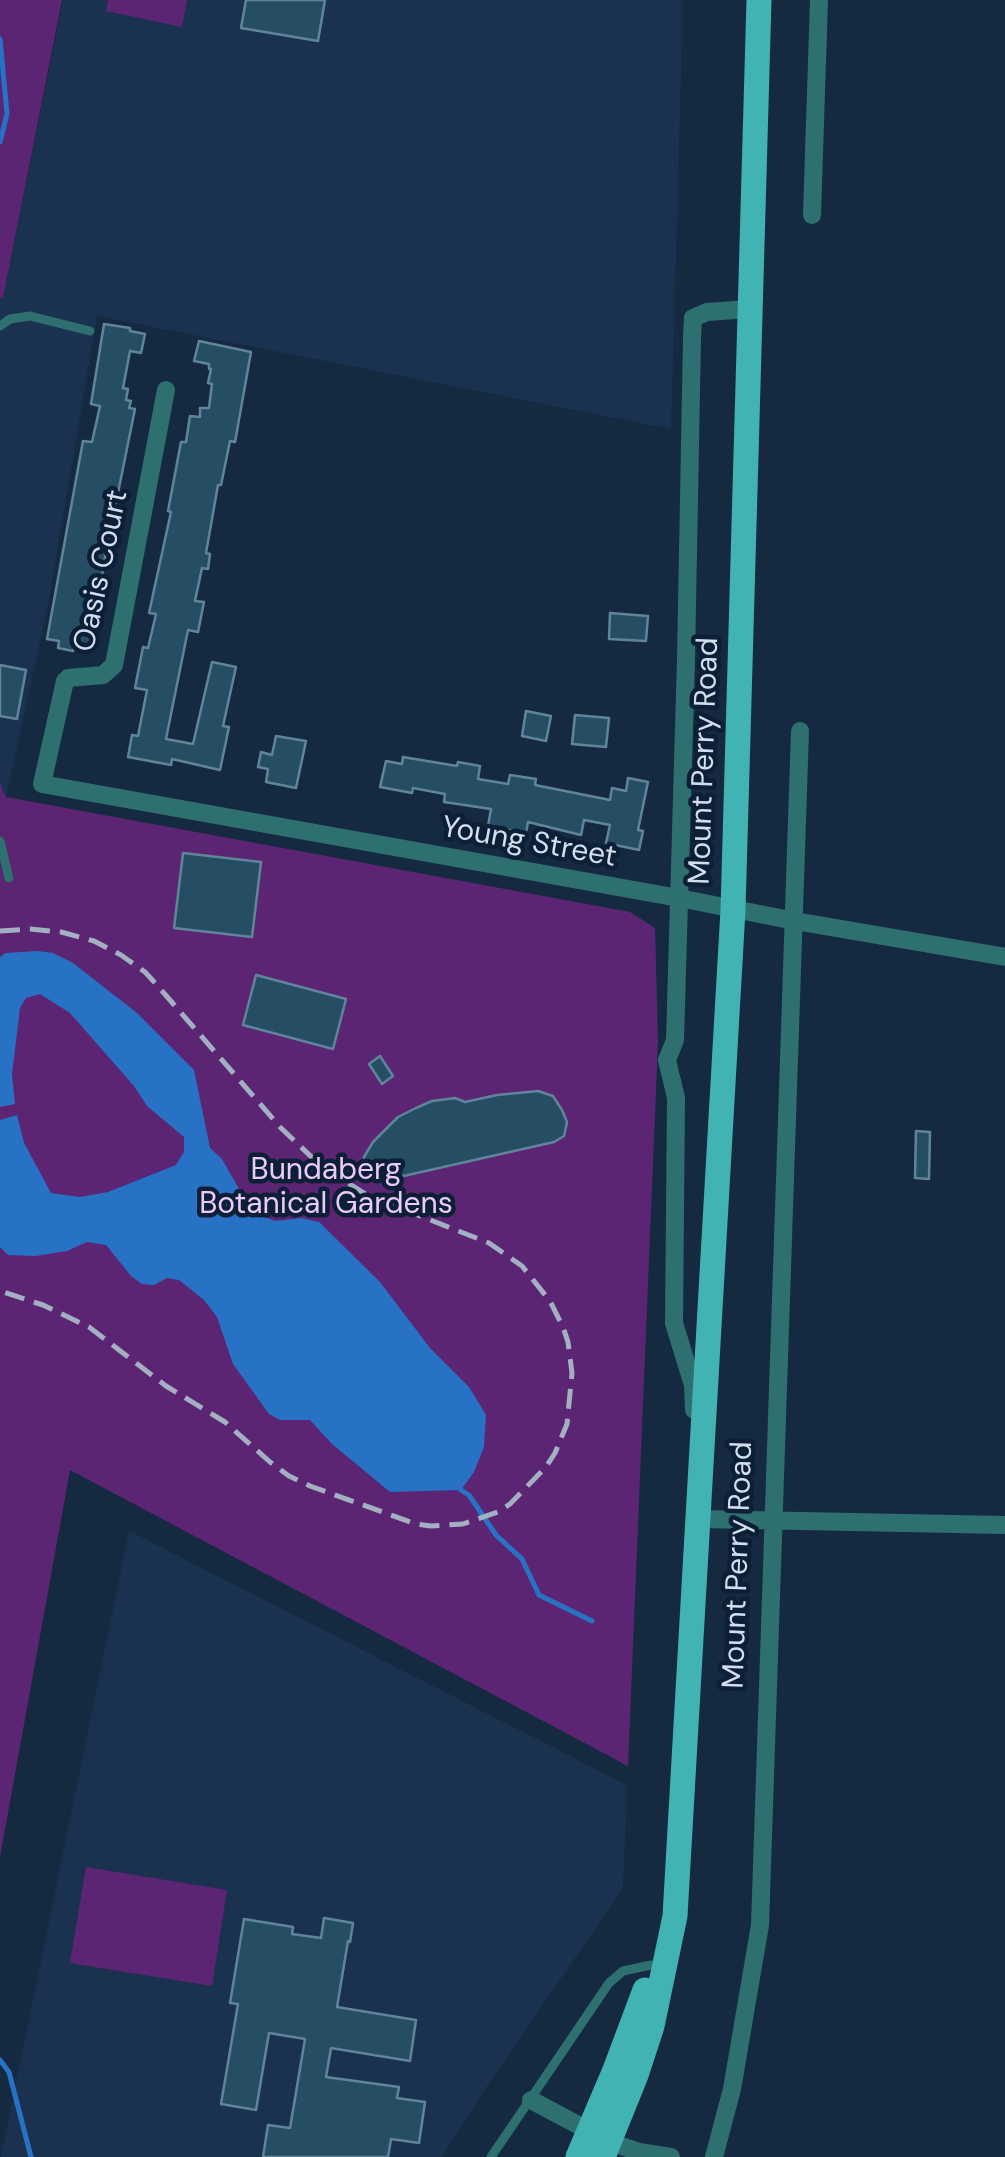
<!DOCTYPE html>
<style>
body{margin:0}
canvas{display:block;background:#152941}
</style>
<canvas width="1005" height="2157"></canvas>
<script>
const c = document.querySelector('canvas').getContext('2d');
c.lineJoin = 'round';
function fill(path, color) { c.fillStyle = color; c.fill(path, 'evenodd'); }
const toPath = rows => new Path2D(rows.map(r => 'M' + r).join(''));
function trace(path, color, width, dash) { c.strokeStyle = color; c.lineWidth = width; c.lineCap = dash ? 'butt' : 'round'; c.setLineDash(dash || []); c.stroke(path); }
function drawText(font, color, halo, rows, align = 'center') {
  c.font = font + ' "DM Sans",sans-serif'; c.lineWidth = 9; c.setLineDash([]); c.textBaseline = 'middle'; c.strokeStyle = halo; c.fillStyle = color; for (const [text, x, y, turn = 0] of rows) {
    c.save(); c.translate(x, y); c.rotate((+turn || 0) * Math.PI / 180); c.textAlign = isNaN(turn) ? turn : align; if (halo) c.strokeText(text, 0, 0); c.fillText(text, 0, 0); c.restore();
  }
}
fill(toPath([
 [63,0,683,0,671,429,97,316,49,600,6,797,0,783,0,298,3,298],
 [129,1531,627,1785,623,1888,483,2092,442,2157,1,2157]
]), '#1a3250');
fill(toPath([
 [0,0,62,0,3,298,0,298],
 [108,0,187,0,182,27,106,11],
 [0,783,6,797,630,912,655,928,658,1041,628,1766,70,1470,0,1857],
 [86,1867,227,1890,212,1986,70,1963]
]), '#5c2573');
fill(toPath([
 [37,951,53,953,73,963,137,1013,194,1070,210,1148,222,1159,252,1212,275,1221,302,1218,319,1222,380,1282,430,1348,469,1387,486,1415,484,1447,474,1472,461,1490,390,1492,332,1444,310,1420,280,1420,269,1414,233,1364,217,1317,204,1300,179,1280,167,1278,154,1285,142,1284,131,1276,106,1245,87,1242,67,1251,36,1256,8,1255,0,1247,0,1120,17,1115,24,1143,51,1193,80,1197,108,1192,176,1165,184,1152,184,1137,147,1106,134,1086,70,1013,40,994,26,998,20,1008,12,1074,15,1104,0,1107,0,957,6,953]
]), '#2872c5');
trace(toPath([
 [0,39,7,114,0,142],
 [461,1490,469,1495,496,1535,522,1559,539,1595,592,1621],
 [0,2060,9,2072,31,2157]
]), '#2872c5', 5);
const building = toPath([
 [246,0,325,0,318,41,241,28,246,0],
 [104,324,130,328,130,331,145,334,141,353,130,351,123,388,128,389,126,400,131,401,129,408,135,409,105,557,93,633,91,633,88,651,74,648,73,651,58,648,59,641,47,639,83,441,92,442,100,406,91,404,104,324],
 [199,341,251,352,235,442,230,441,221,485,218,485,206,553,210,554,208,569,202,568,195,601,204,602,198,632,188,630,166,739,193,744,212,662,236,667,223,726,229,727,220,770,172,759,171,765,128,757,132,735,138,736,147,690,135,688,143,647,148,648,156,614,149,613,171,512,168,511,181,442,186,442,190,416,200,417,200,408,209,408,212,384,208,383,211,369,209,369,209,364,194,361,199,341],
 [610,613,648,616,646,641,609,639,610,613],
 [0,665,26,670,17,719,0,716,0,665],
 [526,711,551,716,546,741,522,736,526,711],
 [575,715,609,718,606,747,572,744,575,715],
 [276,736,306,741,296,788,266,782,268,769,258,767,261,752,272,755,276,736],
 [403,757,457,766,458,762,480,766,478,779,508,784,510,775,536,779,535,785,610,800,612,788,626,791,628,778,648,782,638,830,643,831,639,850,606,843,610,825,584,820,581,835,528,822,526,833,488,826,491,809,444,802,445,794,413,788,412,793,380,787,386,761,402,764,403,757],
 [183,853,261,862,252,937,174,928,183,853],
 [256,975,346,999,333,1049,243,1025,256,975],
 [380,1056,393,1076,382,1084,369,1064,380,1056],
 [538,1091,553,1096,562,1110,567,1122,564,1136,554,1142,377,1182,370,1178,365,1171,364,1157,373,1142,398,1117,416,1108,432,1101,455,1098,465,1102,497,1095,538,1091],
 [916,1131,930,1132,929,1179,915,1178,916,1131],
 [324,1918,353,1923,350,1942,348,1941,337,2007,416,2020,410,2061,331,2048,326,2077,399,2087,397,2098,425,2102,419,2143,391,2139,388,2157,263,2157,268,2125,290,2128,305,2039,269,2033,256,2110,221,2104,238,2004,230,2003,244,1919,293,1927,292,1934,321,1938,324,1918]
]);
fill(building, '#254e64');
trace(building, '#608499', 2.5);
trace(toPath([
 [0,326,10,319,30,316,90,331],
 [0,841,9,878],
 [491,2157,609,1983,623,1971,651,1965]
]), '#2d706f', 9);
trace(toPath([
 [812,215,819,0],
 [166,390,114,665,103,675,68,678,65,681,42,784,679,898,795,921,1005,957],
 [694,1410,693,1385,674,1323,676,1098,667,1060,675,1040,686,659,692,338,693,318,707,312,749,309],
 [699,1519,1005,1525],
 [531,2100,610,2142,639,2152,671,2157],
 [714,2157,732,2089,760,1925,800,731]
]), '#2d706f', 18);
trace(toPath([
 [578,2157,615,2070,645,1990],
 [603,2157,636,2075,652,2026,675,1916,733,910,759,0]
]), '#40b3b2', 25);
trace(toPath([
 [0,931,30,929,61,932,94,941,121,955,145,972,156,984,281,1128,321,1166,367,1195,489,1243,522,1266,550,1301,563,1327,568,1342,572,1373,567,1424,555,1453,546,1467,510,1504,498,1512,463,1524,431,1526,416,1524,310,1486,289,1476,270,1462,225,1422,166,1386,89,1327,43,1305,0,1291]
]), '#a2b0c2', 5, [20, 10]);
drawText('30px', '#d2deee', '#0c1f36', [
 ["Oasis Court",102,571,-78],
 ["Mount Perry Road",705,761,-88],
 ["Young Street",529,843,10],
 ["Mount Perry Road",739,1565,-88]
]);
drawText('30px', '#e9caf8', '#0c1f36', [
 ["Bundaberg",326,1171],
 ["Botanical Gardens",326,1205]
]);
</script>
